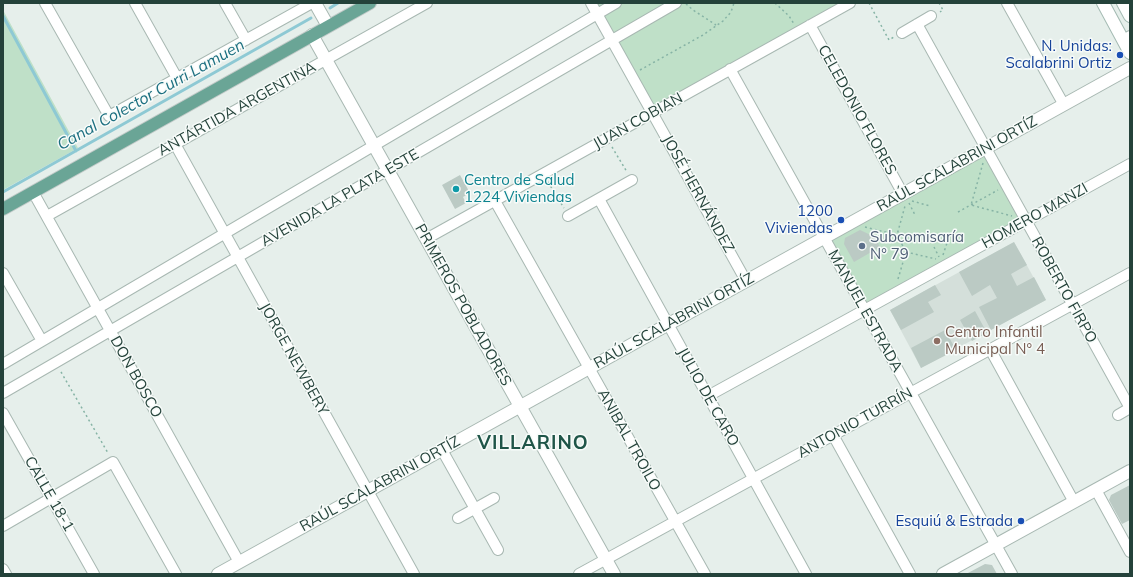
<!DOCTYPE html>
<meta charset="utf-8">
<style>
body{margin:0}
#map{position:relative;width:1133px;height:577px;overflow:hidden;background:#e6efeb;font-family:Mulish,sans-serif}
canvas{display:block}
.frame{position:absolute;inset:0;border:4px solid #24423a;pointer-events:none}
</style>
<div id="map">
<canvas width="1133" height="577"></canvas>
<div class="frame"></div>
</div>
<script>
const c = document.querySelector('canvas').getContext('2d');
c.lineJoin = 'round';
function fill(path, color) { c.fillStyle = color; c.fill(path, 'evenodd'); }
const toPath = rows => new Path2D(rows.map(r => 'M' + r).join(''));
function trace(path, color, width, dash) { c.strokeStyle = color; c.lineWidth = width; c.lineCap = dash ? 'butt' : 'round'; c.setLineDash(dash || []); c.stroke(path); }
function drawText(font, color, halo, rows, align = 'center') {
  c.font = font + ' Mulish,sans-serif'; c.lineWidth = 3; c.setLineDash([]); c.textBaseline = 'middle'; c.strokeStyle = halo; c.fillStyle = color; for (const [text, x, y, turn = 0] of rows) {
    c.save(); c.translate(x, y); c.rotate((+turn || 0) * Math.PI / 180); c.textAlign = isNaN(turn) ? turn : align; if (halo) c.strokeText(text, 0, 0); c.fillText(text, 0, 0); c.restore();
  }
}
fill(toPath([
 [1014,242,1046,300,921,368,890,310]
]), '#d4dfda');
fill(toPath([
 [596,3,841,3,654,107],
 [3,10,78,148,3,190],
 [985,149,1026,221,864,310,824,238]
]), '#bfe0c8');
trace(toPath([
 [330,8,338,3],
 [3,16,76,151],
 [3,192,311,18]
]), '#8ec9d4', 3);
fill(toPath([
 [460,175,470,193,463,197,466,203,455,209,442,185],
 [860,230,875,237,880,247,854,262,844,244,845,238],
 [1014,242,1027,265,1011,274,1017,286,1034,277,1046,300,991,330,979,307,997,298,990,285,972,296,959,272],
 [935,285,941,295,928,302,934,312,901,330,890,310],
 [975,311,987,333,972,341,960,320],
 [945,330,956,350,921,368,911,348],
 [1130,485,1130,520,1122,524,1109,500,1111,495],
 [985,564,992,565,997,574,966,574]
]), '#bbcac4');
const minor = toPath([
 [45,3,109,116,312,3],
 [135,3,177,78],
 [225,3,246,40],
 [591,3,746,281],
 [1007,3,1064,105],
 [917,24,1130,408],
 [810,25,903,194],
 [902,33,931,16],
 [1123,40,1130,36],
 [730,69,1012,574],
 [175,144,414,574],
 [33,192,239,562],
 [599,199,806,574],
 [495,201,705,574],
 [47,216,427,3],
 [568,216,632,180],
 [426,239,850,3],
 [3,273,42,341],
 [990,349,1074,502],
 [3,364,616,3],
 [3,393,676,3],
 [708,396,1130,164],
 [3,413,94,574],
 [1118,415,1130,408],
 [833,435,910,574],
 [442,450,498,550],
 [1096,490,1130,552],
 [458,518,494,498],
 [3,526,113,462,176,574],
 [3,569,6,574],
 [579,574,1130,273]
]);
const tertiary = toPath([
 [315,3,328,26],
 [312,35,614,574],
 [218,574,1130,68],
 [943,574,1130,471]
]);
const secondary = toPath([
 [1103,3,1130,53],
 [1123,3,1130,16]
]);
const primary = toPath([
 [3,209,370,3]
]);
trace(minor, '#a8b8b2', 12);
trace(tertiary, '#a8b8b2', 14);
trace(secondary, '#a4bbb3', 14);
trace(primary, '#c2cac8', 14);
trace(toPath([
 [775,3,789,16,794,24],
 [869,3,889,40,894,37],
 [939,3,943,10,940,12],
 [686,4,693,10,716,25],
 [640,70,703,35,723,21,731,12,734,3],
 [612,147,627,172],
 [983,163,971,205,1012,216],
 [548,182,564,208],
 [912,201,930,206],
 [909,203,915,215],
 [958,212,998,190],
 [865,227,897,235],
 [901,244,912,238],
 [934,247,939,257],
 [906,252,936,259],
 [943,255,948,240],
 [898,279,906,252,897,235,905,206],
 [61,372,108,453]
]), '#86b3a5', 1.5, [2, 3]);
trace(minor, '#fff', 10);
trace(tertiary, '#fff', 12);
trace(secondary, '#fff', 12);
trace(primary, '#6aa596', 12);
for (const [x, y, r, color] of [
 [1120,55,4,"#1a4fb4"],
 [456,189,4,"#0f9aa8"],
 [841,220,4,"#1a4fb4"],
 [862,246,4,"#5c6f8a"],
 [937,341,4,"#8d6e63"],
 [1021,521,4,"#1a4fb4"]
]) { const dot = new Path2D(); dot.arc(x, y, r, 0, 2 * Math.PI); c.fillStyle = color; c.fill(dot); trace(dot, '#f7fbf9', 1.5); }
drawText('15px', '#164399', '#f7fbf9', [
 ["N. Unidas:",1112,46],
 ["Scalabrini Ortiz",1112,63],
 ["1200",833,211],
 ["Viviendas",833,228],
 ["Esquiú & Estrada",1013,521]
], 'right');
drawText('15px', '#24423a', '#f7fbf9', [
 ["ANTÁRTIDA ARGENTINA",237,109,-29],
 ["CELEDONIO FLORES",857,110,61],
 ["JUAN COBIAN",638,121,-29],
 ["RAÚL SCALABRINI ORTÍZ",957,164,-29],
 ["JOSÉ HERNÁNDEZ",698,194,61],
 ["AVENIDA LA PLATA ESTE",340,198,-30],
 ["HOMERO MANZI",1035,216,-29],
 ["ROBERTO FIRPO",1064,290,61],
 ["PRIMEROS POBLADORES",463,305,61],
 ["MANUEL ESTRADA",865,311,61],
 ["RAÚL SCALABRINI ORTÍZ",674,321,-29],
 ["JORGE NEWBERY",294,359,61],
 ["DON BOSCO",136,377,61],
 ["JULIO DE CARO",708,397,61],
 ["ANTONIO TURRÍN",855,423,-29],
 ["ANIBAL TROILO",629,440,61],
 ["RAÚL SCALABRINI ORTÍZ",380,484,-29],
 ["CALLE 18-1",49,494,60]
]);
drawText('15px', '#0d838f', '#f7fbf9', [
 ["Centro de Salud",464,180],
 ["1224 Viviendas",464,197]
], 'left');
drawText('15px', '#4e5e75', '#f7fbf9', [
 ["Subcomisaría",870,237],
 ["N° 79",870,254]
], 'left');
drawText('15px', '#785e54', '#f7fbf9', [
 ["Centro Infantil",945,332],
 ["Municipal N° 4",945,349]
], 'left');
drawText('italic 16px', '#1c6f80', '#f7fbf9', [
 ["Canal Colector Curri Lamuen",151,95,-29]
]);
c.letterSpacing = '1px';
drawText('bold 19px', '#1f5548', '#f7fbf9', [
 ["VILLARINO",533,443]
]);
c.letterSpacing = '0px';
</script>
